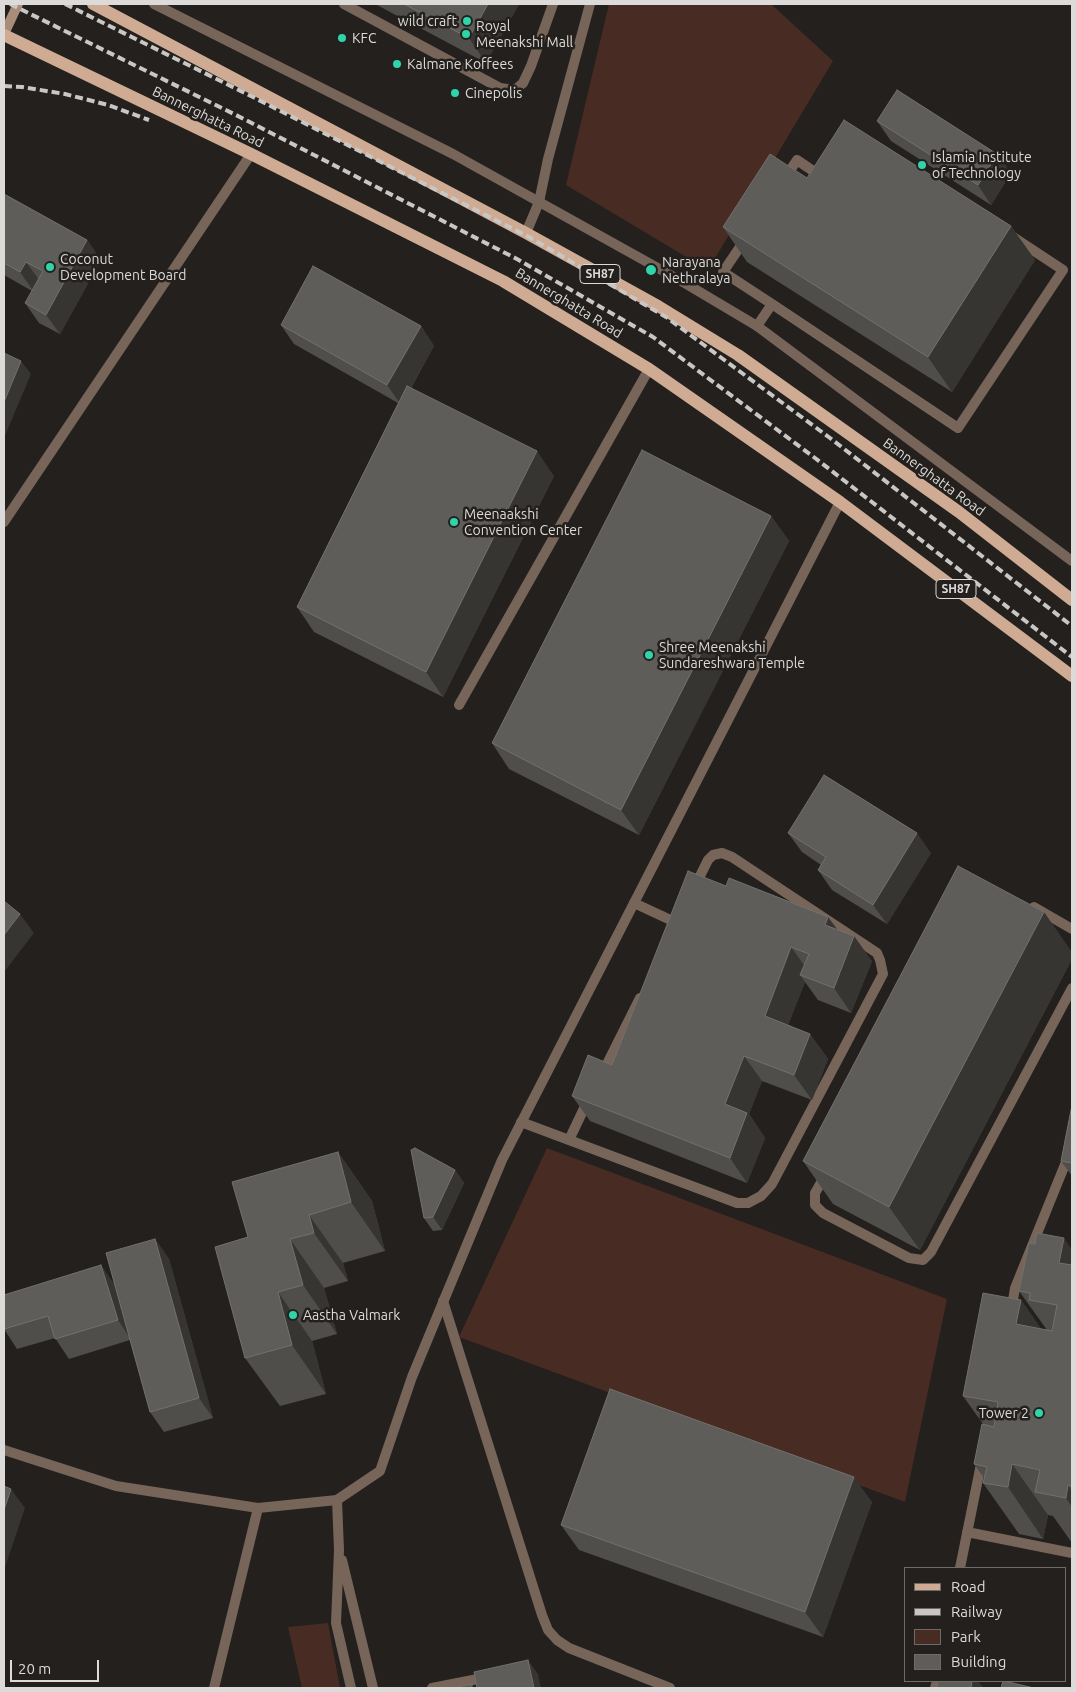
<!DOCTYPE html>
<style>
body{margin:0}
#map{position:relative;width:1076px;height:1692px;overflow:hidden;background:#23201d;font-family:Ubuntu,sans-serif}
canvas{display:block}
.frame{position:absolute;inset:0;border:5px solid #dddbd9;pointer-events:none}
.legend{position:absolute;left:904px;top:1567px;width:162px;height:115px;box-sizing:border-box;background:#23201d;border:1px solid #6d6b68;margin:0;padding:6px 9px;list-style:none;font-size:15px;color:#dddbd9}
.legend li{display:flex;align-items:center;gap:10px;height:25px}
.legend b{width:25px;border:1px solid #6d6b68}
.scale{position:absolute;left:10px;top:1660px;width:89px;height:22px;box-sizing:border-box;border:2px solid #dddbd9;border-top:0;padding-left:6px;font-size:15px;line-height:18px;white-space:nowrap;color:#dddbd9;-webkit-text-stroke:4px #23201d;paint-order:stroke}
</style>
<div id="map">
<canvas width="1076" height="1692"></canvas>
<div class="frame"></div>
<ul class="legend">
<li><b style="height:6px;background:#d0ab93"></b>Road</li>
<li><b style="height:6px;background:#c9c7c5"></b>Railway</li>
<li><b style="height:14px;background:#482c24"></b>Park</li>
<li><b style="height:14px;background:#5e5d59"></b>Building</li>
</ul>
<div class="scale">20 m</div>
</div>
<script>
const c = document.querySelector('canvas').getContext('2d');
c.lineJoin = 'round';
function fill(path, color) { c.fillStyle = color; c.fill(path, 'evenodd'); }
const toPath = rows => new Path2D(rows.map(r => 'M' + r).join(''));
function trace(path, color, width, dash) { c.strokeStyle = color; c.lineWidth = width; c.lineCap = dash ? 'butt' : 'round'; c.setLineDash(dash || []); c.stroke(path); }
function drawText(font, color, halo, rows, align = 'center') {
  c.font = font + ' Ubuntu,sans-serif'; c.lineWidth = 5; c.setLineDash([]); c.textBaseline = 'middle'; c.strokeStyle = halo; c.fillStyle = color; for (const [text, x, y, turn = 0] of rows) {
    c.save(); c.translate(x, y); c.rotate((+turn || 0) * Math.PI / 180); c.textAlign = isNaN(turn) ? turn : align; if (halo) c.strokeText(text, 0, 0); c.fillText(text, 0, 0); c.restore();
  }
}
fill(toPath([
 [609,4,771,4,833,61,708,270,566,185],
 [547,1148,947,1299,905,1502,459,1337],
 [328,1623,340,1688,302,1688,288,1627]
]), '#482c24');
trace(toPath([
 [344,4,500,88,515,90,523,83,531,66,553,4],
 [785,178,797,160,819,175,822,170],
 [526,233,539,202,548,159,590,4],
 [746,238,723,272,772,304],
 [757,326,772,304,958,428,1063,270,1013,237],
 [4,522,251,154],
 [459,705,649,369],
 [634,903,677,923],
 [1034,907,1072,929],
 [602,1074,640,998],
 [521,1122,737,1203,748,1203,761,1196,772,1184,883,974,880,960,877,953,732,857,722,853,713,855,708,860,694,888],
 [569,1140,588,1100],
 [826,1174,815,1193,815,1205,823,1213,909,1258,923,1260,931,1252,1072,988],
 [443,1301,542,1615,548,1630,557,1640,569,1648,670,1688]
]), '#77655a', 10);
trace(toPath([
 [1011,1312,1015,1288,1072,1147],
 [4,1450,116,1486,258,1508,337,1500],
 [967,1532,1072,1553],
 [960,1568,982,1459],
 [214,1688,258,1508],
 [432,1688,488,1677],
 [935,1688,937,1681]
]), '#77655a', 10);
trace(toPath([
 [154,4,453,154,683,282,757,326,1072,561],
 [342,1560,373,1688],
 [351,1688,336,1623,339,1550,337,1500,380,1471,412,1377,502,1160,840,502]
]), '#77655a', 10);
trace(toPath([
 [4,34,18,4]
]), '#a98d7a', 10);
trace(toPath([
 [93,4,526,233,658,306,738,355,959,512,1072,600],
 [4,35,251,154,503,281,649,369,840,502,1072,676]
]), '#d0ab93', 12);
trace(toPath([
 [10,4,236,115,517,259,653,337,815,458,1072,657],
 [65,4,247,94,529,237,666,317,830,438,1072,626],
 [4,86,22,87,65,94,108,105,149,120]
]), '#c9c7c5', 4, [8, 4]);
fill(toPath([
 [375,4,519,4,486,63],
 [877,121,997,154,1011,173,991,205,891,141],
 [807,178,1011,226,1035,260,952,392,747,262,723,227],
 [4,194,87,240,101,260,60,334,39,323,25,303,32,291,4,275],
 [281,325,421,326,434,346,411,388,554,476,443,697,314,632,297,607,398,403,294,344],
 [771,516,789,541,639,835,509,769,492,743],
 [788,833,931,853,887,924,832,890,818,870,821,865,802,852],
 [726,886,828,917,838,930,872,961,851,1013,818,1000,805,982,788,1025,810,1034,828,1059,812,1100,762,1081,749,1114,765,1138,747,1183,590,1121,572,1096,612,1065],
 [1072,952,1072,959,920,1250,833,1204,803,1161],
 [1072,1105,1072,1176,1061,1161],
 [338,1152,372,1201,385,1251,343,1263,348,1281,324,1288,337,1334,312,1341,326,1394,280,1406,245,1358,248,1237],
 [455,1170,464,1183,442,1230,433,1231,424,1218],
 [155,1239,169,1259,213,1418,164,1432,150,1412,130,1340,69,1359,55,1338,17,1349,4,1329,114,1283],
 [1035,1244,1072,1250,1072,1543,1053,1516,1048,1515,1043,1539,1019,1534,983,1483,984,1478,974,1464,983,1424,963,1396,1021,1300,1041,1329,1047,1330,1019,1291],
 [872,1502,823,1637,579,1550,561,1525]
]), '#4f4e4a');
fill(toPath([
 [488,4,519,4,486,63,469,38],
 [997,154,1011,173,991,205,978,185],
 [1011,226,1035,260,952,392,928,357],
 [87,240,101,260,60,334,46,315],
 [26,262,40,281,34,292,20,272],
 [421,326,434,346,401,405,387,385],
 [21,361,31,374,4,438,4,402],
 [537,451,554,476,443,697,426,672],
 [771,516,789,541,639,835,621,810],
 [917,833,931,853,887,924,873,905],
 [1044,912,1072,952,1072,959,920,1250,889,1207],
 [20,914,34,933,4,972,4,935],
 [828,917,846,942,825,925],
 [854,936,872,961,851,1013,834,988],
 [791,947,809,972,800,975,805,982,782,1041,765,1016],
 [810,1034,828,1059,812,1100,794,1075],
 [744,1056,762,1081,749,1114,765,1138,747,1183,730,1158,725,1104],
 [338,1152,372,1201,385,1251,351,1202],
 [455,1170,464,1183,442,1230,433,1217],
 [309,1215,343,1263,348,1281,314,1233],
 [1064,1238,1072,1250,1072,1281,1059,1263],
 [155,1239,169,1259,213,1418,199,1398],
 [290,1239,324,1288,337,1334,303,1285],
 [101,1265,115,1285,131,1340,118,1320],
 [278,1292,312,1341,326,1394,292,1345],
 [1021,1300,1057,1352,1016,1324],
 [1012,1464,1048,1515,1043,1539,1008,1487],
 [854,1477,872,1502,823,1637,805,1612],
 [1068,1485,1072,1491,1072,1507,1066,1498],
 [11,1489,25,1508,4,1570,4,1510],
 [528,1660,538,1674,541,1688,534,1688],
 [972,1681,978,1681,984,1688,971,1688]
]), '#373531');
const building = toPath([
 [404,4,488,4,469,38,404,4],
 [897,90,997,154,978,185,877,121,897,90],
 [844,120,1011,226,928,357,723,227,770,154,807,178,844,120],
 [4,194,87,240,46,315,25,303,43,271,26,262,20,272,4,263,4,194],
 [313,266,421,326,387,385,281,325,313,266],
 [4,353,21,361,4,402,4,353],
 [407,386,537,451,426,672,297,607,407,386],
 [642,450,771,516,621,810,492,743,642,450],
 [824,775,917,833,873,905,818,870,826,857,788,833,824,775],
 [958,866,1044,912,889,1207,803,1161,958,866],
 [688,871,726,886,729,878,828,917,825,925,854,936,834,988,800,975,809,954,791,947,765,1016,810,1034,794,1075,744,1056,725,1104,747,1113,730,1158,572,1096,588,1055,612,1065,688,871],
 [4,901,20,914,4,935,4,901],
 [1072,1105,1072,1163,1061,1161,1072,1105],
 [415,1148,455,1170,433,1217,424,1218,411,1150,415,1148],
 [338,1152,351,1202,309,1215,314,1233,290,1239,303,1285,278,1292,292,1345,245,1358,215,1247,248,1237,232,1182,338,1152],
 [1037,1233,1064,1238,1059,1263,1072,1265,1072,1486,1068,1485,1066,1498,1035,1492,1040,1470,1012,1464,1008,1487,983,1483,987,1467,974,1464,982,1424,994,1427,998,1402,963,1396,983,1293,1021,1300,1016,1324,1052,1331,1057,1305,1029,1300,1030,1293,1019,1291,1029,1243,1035,1244,1037,1233],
 [155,1239,199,1398,150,1412,106,1253,155,1239],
 [101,1265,118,1320,55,1339,48,1316,4,1329,4,1295,101,1265],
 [610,1389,854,1477,805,1612,561,1525,610,1389],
 [4,1486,11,1489,4,1510,4,1486],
 [528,1660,534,1688,477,1688,474,1672,528,1660],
 [938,1681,972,1681,971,1688,937,1688,938,1681],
 [1003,1681,1004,1681,1034,1688,1001,1688,1003,1681],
 [472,1684,472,1688,452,1688,472,1684]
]);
fill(building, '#5e5d59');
trace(building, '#72716d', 1);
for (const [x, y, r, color] of [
 [467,21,5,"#2fd4aa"],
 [466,34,5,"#2fd4aa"],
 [342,38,5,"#2fd4aa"],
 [397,64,5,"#2fd4aa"],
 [455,93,5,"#2fd4aa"],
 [922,165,5,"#2fd4aa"],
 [50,267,5,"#2fd4aa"],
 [651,270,6,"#2fd4aa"],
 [454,522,5,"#2fd4aa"],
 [649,655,5,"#2fd4aa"],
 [293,1315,5,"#2fd4aa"],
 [1039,1413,5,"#2fd4aa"]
]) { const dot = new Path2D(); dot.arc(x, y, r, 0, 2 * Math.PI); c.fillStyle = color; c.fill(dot); trace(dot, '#23201d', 2); }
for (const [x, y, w] of [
 [600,274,40],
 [956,589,40]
]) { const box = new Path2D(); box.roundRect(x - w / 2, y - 9.5, w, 19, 4); c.fillStyle = '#23201d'; c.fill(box); trace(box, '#dddbd9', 1); }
drawText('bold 12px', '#dddbd9', null, [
 ["SH87",600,274],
 ["SH87",956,589]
]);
drawText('14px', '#dddbd9', '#23201d', [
 ["wild craft",457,21,"right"],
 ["Royal",476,26],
 ["Meenakshi Mall",476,42],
 ["KFC",352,38],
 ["Kalmane Koffees",407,64],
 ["Cinepolis",465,93],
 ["Islamia Institute",932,157],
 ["of Technology",932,173],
 ["Coconut",60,259],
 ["Development Board",60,275],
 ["Narayana",662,262],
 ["Nethralaya",662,278],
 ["Meenaakshi",464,514],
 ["Convention Center",464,530],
 ["Shree Meenakshi",659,647],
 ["Sundareshwara Temple",659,663],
 ["Aastha Valmark",303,1315],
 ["Tower 2",1029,1413,"right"]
], 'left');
drawText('14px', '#dddbd9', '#23201d', [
 ["Bannerghatta Road",208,117,26],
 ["Bannerghatta Road",569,303,31],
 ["Bannerghatta Road",934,477,36]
]);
</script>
